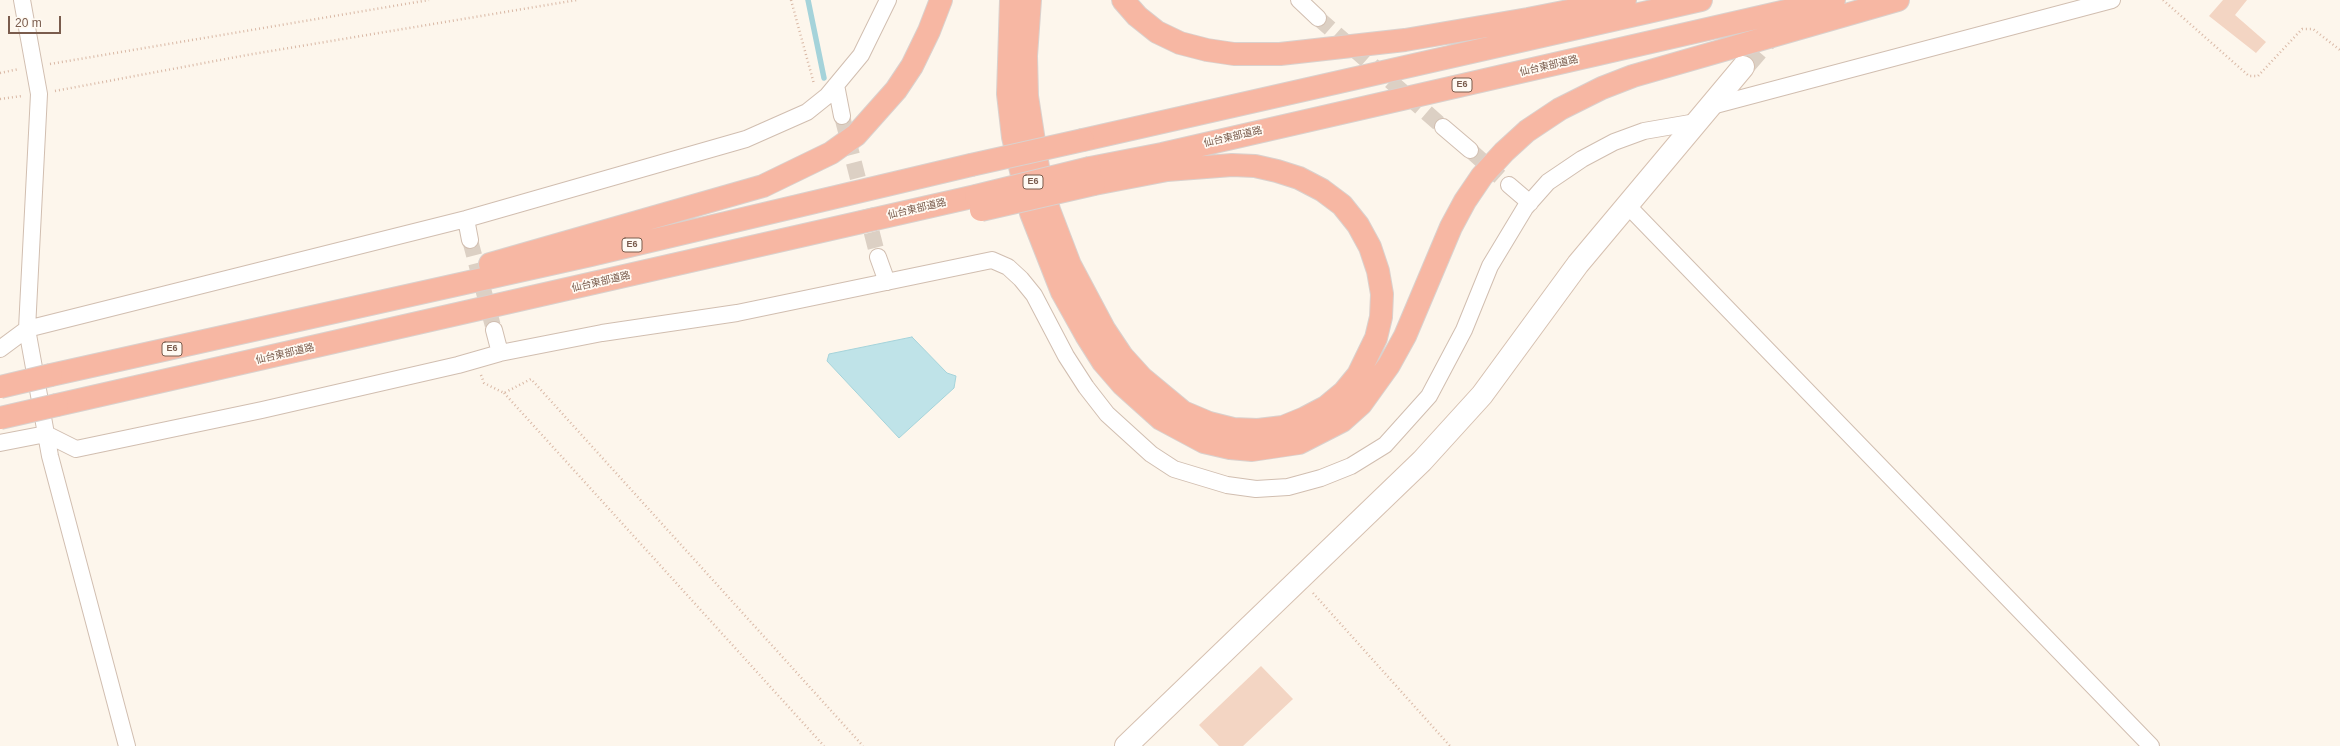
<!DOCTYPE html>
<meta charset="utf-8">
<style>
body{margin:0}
#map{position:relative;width:2340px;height:746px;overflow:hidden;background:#fdf6ec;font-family:Helvetica,sans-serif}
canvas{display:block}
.scale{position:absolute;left:8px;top:16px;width:53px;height:18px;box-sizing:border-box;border:2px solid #7a5c4d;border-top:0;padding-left:5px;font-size:12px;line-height:14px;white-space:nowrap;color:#7a5c4d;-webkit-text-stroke:3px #fffaf3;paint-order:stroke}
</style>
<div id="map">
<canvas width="2340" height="746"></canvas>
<div class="scale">20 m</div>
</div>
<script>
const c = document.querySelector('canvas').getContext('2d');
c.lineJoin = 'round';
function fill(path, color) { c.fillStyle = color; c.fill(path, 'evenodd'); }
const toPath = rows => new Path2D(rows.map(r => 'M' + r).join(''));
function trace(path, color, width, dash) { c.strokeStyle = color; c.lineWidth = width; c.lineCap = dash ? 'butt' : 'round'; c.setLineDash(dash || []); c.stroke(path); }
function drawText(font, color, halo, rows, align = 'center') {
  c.font = font + ' Helvetica,"Noto Sans JP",sans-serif'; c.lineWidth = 3.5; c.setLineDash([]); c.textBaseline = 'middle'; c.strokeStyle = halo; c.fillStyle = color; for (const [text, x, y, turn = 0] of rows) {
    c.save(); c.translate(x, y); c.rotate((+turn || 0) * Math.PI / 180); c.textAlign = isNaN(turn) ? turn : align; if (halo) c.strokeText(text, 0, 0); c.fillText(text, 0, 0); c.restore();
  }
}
const water = toPath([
 [912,337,947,373,956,376,954,388,899,438,827,361,829,354,912,337]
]);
fill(water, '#bfe3e8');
trace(water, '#a5d3da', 1);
trace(toPath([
 [808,0,824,78]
]), '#a5d3da', 5.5);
fill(toPath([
 [2223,0,2247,0,2235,15,2266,42,2256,53,2209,16],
 [1261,666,1293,699,1243,746,1219,746,1199,725]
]), '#f3d5c3');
trace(toPath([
 [1318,18,1443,127],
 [842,116,878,257],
 [1470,150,1509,185],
 [470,240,494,330]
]), '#dcd0c4', 16, [16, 8]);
trace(toPath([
 [1743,67,1775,30]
]), '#dcd0c4', 22, [22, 11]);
const street = toPath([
 [22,0,39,94,27,329,50,456,127,746],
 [1299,0,1318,18],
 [836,85,842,116],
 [1708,107,2112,0],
 [1443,127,1470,150],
 [1509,185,1530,203],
 [1627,205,2151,746],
 [466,219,470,240],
 [878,257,887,282],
 [494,330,500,353],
 [0,349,27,329,466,219,746,139,807,112,827,96,861,55,888,0],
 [0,443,46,434,76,449,262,410,458,365,500,353,602,333,737,313,992,260,1008,267,1021,279,1034,295,1066,356,1086,387,1107,414,1151,454,1174,469,1227,485,1256,489,1288,487,1321,478,1351,466,1385,445,1429,396,1464,330,1490,266,1525,208,1548,182,1582,159,1614,142,1644,131,1696,122]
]);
const secondary = toPath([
 [1126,746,1422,461,1482,395,1578,264,1743,67]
]);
const highway = toPath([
 [1011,0,1008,94,1013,137,1031,213,1062,292,1086,335,1103,362,1122,384,1161,419,1204,442,1230,448,1252,450,1299,443,1342,421,1361,404,1389,365,1405,336,1451,227,1465,201,1482,176,1504,152,1527,131,1560,109,1602,88,1633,76,1898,0],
 [1030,0,1026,56,1027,96,1038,167,1049,210,1070,265,1104,329,1122,356,1142,378,1183,412,1209,423,1233,429,1258,430,1283,427,1305,418,1326,407,1344,392,1358,375,1376,338,1381,317,1382,294,1378,271,1370,247,1358,225,1342,205,1322,190,1299,178,1277,171,1255,166,1232,165,1167,170,1094,184],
 [1123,0,1137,16,1157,32,1180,43,1207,50,1234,54,1280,54,1405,40,1528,19,1625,0],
 [1083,140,1701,0],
 [1090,168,1162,154,1834,0],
 [490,264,763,186,831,153,856,135,896,90,912,66,929,31,941,0],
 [51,375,591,255,971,165],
 [57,405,976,196]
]);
trace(street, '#d1beb0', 18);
trace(secondary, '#d6c0b0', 24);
trace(highway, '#dad1cd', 24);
trace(toPath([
 [791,0,814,84],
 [2163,0,2249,76,2258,76,2302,29,2313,29,2340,50],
 [50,64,429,0],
 [0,73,19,69],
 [55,91,247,55,577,0],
 [0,99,22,96],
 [481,375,484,383,504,393,531,379,863,746],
 [504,393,824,746],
 [1313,593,1450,746]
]), '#d9b8a5', 2.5, [1, 3]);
trace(street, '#fff', 16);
trace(secondary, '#fff', 22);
trace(highway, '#f7b7a3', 22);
const highwayBridge = toPath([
 [971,165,1083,140],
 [976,196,1090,168],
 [981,210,1094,184],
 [0,387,51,375],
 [0,418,57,405]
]);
trace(highwayBridge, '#dad1cd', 24, []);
trace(highwayBridge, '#f7b7a3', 22);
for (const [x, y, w] of [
 [1462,85,20],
 [1033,182,20],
 [632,245,20],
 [172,349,20]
]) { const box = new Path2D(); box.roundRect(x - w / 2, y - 7, w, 14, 3); c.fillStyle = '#fffaf3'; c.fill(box); trace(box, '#7a5c4d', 1); }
drawText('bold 9px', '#7a5c4d', null, [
 ["E6",1462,85],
 ["E6",1033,182],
 ["E6",632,245],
 ["E6",172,349]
]);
drawText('10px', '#7a5c4d', '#fffaf3', [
 ["仙台東部道路",1549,66,-13],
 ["仙台東部道路",1233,137,-13],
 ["仙台東部道路",917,209,-13],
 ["仙台東部道路",601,282,-13],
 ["仙台東部道路",285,354,-13]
]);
</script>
